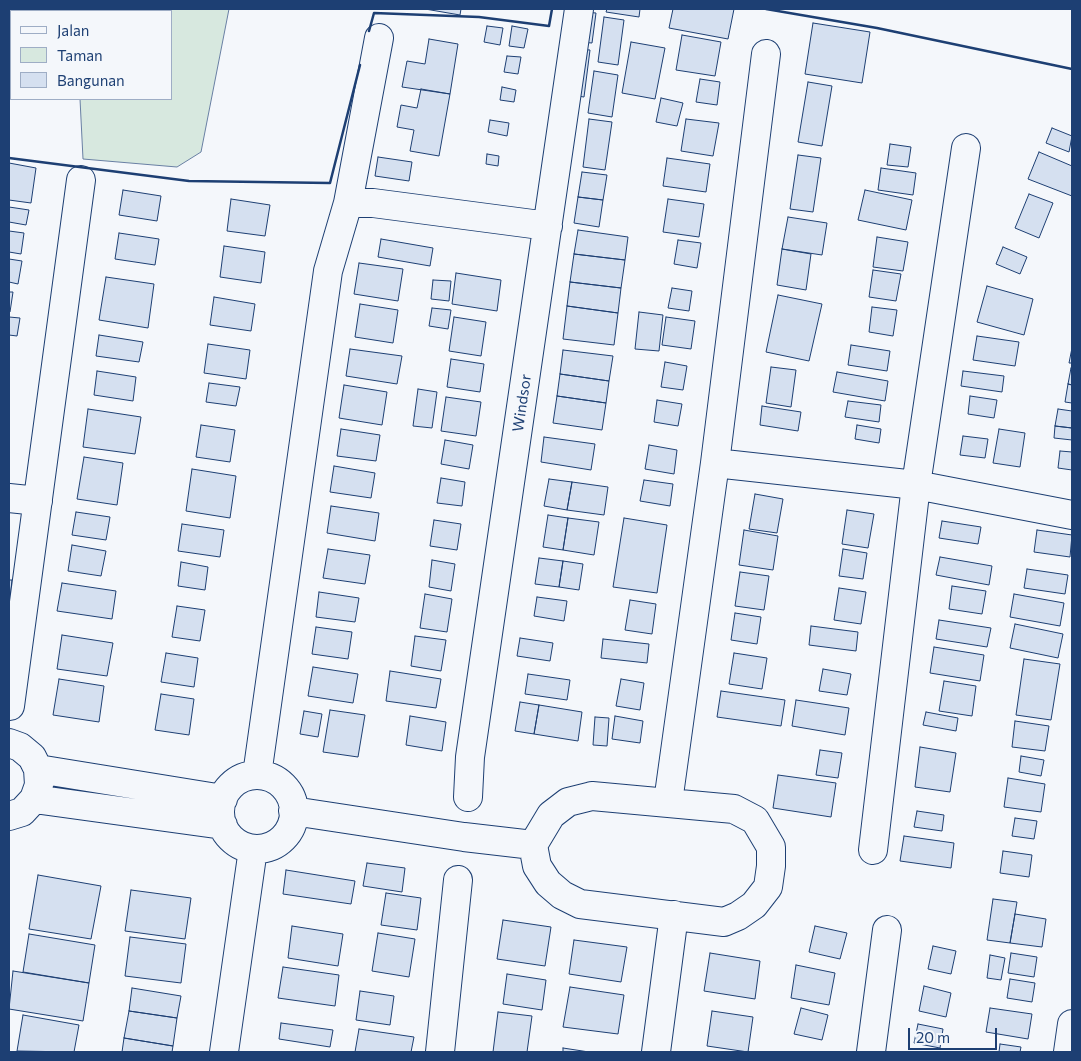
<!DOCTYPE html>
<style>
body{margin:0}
#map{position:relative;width:1081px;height:1061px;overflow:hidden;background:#f4f7fb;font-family:Commissioner,sans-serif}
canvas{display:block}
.frame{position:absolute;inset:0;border:10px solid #1d3f73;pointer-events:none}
.legend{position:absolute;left:10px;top:10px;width:162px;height:90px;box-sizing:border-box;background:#f4f7fb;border:1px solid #9eadc5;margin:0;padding:6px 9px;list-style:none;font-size:15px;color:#1d3f73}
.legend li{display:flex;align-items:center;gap:10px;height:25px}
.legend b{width:25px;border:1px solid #9eadc5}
.scale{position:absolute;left:908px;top:1028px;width:89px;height:22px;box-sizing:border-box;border:2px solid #1d3f73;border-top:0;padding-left:6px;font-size:15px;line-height:18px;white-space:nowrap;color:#1d3f73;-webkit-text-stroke:4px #f4f7fb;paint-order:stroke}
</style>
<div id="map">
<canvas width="1081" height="1061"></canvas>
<div class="frame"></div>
<ul class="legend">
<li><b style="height:6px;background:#f4f7fb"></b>Jalan</li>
<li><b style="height:14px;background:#d7e8df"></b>Taman</li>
<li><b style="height:14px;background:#d5e0f0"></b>Bangunan</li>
</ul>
<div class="scale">20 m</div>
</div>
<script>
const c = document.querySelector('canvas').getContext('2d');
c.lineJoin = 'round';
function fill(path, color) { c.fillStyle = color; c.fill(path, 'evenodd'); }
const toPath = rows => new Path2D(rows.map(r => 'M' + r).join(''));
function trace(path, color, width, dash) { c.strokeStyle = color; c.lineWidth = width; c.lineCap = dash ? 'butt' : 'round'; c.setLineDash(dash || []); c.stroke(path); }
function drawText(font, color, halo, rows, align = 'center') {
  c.font = font + ' Commissioner,sans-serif'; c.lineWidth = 4; c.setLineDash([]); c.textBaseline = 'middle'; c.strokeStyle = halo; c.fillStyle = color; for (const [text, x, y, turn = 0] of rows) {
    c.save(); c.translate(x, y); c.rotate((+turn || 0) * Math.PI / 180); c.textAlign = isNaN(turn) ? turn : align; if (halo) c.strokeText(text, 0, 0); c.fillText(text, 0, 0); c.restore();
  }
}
const green = toPath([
 [82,9,229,9,201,152,177,167,83,159,80,99,171,99,171,11,82,11,82,9]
]);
fill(green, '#d7e8df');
trace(green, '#687fa3', 1);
const building = toPath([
 [425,9,461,9,460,15,425,9],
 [607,9,640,9,639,17,606,12,607,9],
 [673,9,734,9,728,39,669,28,673,9],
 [584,12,596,13,592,43,580,42,584,12],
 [604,17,624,20,618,65,598,62,604,17],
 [813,23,870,32,862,83,805,74,813,23],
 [487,26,503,28,500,45,484,42,487,26],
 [512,26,528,29,524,48,509,46,512,26],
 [682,35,721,42,715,76,676,70,682,35],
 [429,39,458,44,450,94,402,87,407,61,425,64,429,39],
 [631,42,665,48,655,99,622,93,631,42],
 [577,49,590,50,584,97,571,95,577,49],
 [507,56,521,57,518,74,504,72,507,56],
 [594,71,618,75,612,117,588,113,594,71],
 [700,79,720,82,717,105,696,102,700,79],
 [808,82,832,86,822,146,798,142,808,82],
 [502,87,516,90,514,102,500,100,502,87],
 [421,89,450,94,439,156,410,151,414,130,397,127,401,105,417,108,421,89],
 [661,98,683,103,677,126,656,122,661,98],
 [589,119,612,122,605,170,583,167,589,119],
 [686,119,719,123,713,156,681,151,686,119],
 [490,120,509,123,507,136,488,132,490,120],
 [1052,128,1072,136,1069,152,1046,143,1052,128],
 [890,144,911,147,908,167,887,165,890,144],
 [1039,152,1072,166,1072,196,1028,179,1039,152],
 [487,154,499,156,498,166,486,164,487,154],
 [798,155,821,158,813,212,790,209,798,155],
 [378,157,412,162,409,181,375,176,378,157],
 [667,158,710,164,706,192,663,186,667,158],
 [9,163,36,168,31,203,9,200,9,163],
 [881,168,916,173,913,195,878,190,881,168],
 [582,172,607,175,603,200,578,197,582,172],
 [123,190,161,196,157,221,119,215,123,190],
 [865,190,912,200,906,230,858,220,865,190],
 [1029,194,1053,203,1039,238,1015,228,1029,194],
 [578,197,603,200,599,227,574,223,578,197],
 [231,199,270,205,265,236,227,231,231,199],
 [668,199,704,204,699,237,663,232,668,199],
 [9,207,29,210,26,225,9,222,9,207],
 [788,217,827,223,822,255,782,249,788,217],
 [578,230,628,237,625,260,574,254,578,230],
 [9,231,24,233,21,254,9,252,9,231],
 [119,233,159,239,155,265,115,259,119,233],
 [877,237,908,242,903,271,873,267,877,237],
 [381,239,433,248,430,266,378,257,381,239],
 [678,240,701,243,697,268,674,264,678,240],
 [224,246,265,252,261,283,220,277,224,246],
 [1003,247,1027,257,1020,274,996,264,1003,247],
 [782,249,811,254,806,290,777,285,782,249],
 [574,254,625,260,621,288,570,282,574,254],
 [9,259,22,261,18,284,9,282,9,259],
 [359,263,403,269,398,301,354,294,359,263],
 [873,270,901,274,896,301,869,297,873,270],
 [456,273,501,280,497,311,452,304,456,273],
 [106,277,154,284,148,328,99,320,106,277],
 [433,280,451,281,449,301,431,299,433,280],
 [570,282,621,288,618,313,567,306,570,282],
 [987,286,1033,299,1024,335,977,322,987,286],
 [672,288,692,291,689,311,668,308,672,288],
 [9,292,13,292,10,312,9,312,9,292],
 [778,295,822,304,809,361,766,352,778,295],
 [214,297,255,304,251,331,210,325,214,297],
 [360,304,398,310,393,343,355,337,360,304],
 [567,306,618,313,614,345,563,339,567,306],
 [872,307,897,310,893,336,869,332,872,307],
 [432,308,451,310,448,329,429,326,432,308],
 [639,312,663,315,659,351,635,349,639,312],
 [9,317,20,318,17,336,9,335,9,317],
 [454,317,486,322,481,356,449,351,454,317],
 [666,317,695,321,691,349,662,345,666,317],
 [99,335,143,342,139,362,96,356,99,335],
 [977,336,1019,342,1015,366,973,360,977,336],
 [208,344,250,350,246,379,204,373,208,344],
 [851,345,890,351,887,371,848,365,851,345],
 [1072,348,1072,363,1069,363,1072,348],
 [350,349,402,356,397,384,346,376,350,349],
 [563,350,613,356,609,381,560,374,563,350],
 [451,359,484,364,480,392,447,387,451,359],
 [665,362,687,366,683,390,661,387,665,362],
 [771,367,796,370,791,407,766,403,771,367],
 [1071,368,1072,368,1072,385,1068,384,1071,368],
 [97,371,136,377,133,401,94,395,97,371],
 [963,371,1004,376,1002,392,961,386,963,371],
 [837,372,888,381,885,401,833,392,837,372],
 [560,374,609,381,606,403,557,396,560,374],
 [209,383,240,387,236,406,206,402,209,383],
 [1068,384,1072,385,1072,403,1065,402,1068,384],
 [344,385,387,392,382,425,339,418,344,385],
 [418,389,437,392,432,428,413,426,418,389],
 [557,396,606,403,602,430,553,423,557,396],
 [970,396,997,400,994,418,968,414,970,396],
 [446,397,481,402,476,436,441,431,446,397],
 [657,400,682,404,678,426,654,422,657,400],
 [848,401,881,405,879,422,845,417,848,401],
 [762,406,801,412,798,431,760,425,762,406],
 [88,409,141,417,135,454,83,447,88,409],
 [1058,409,1072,411,1072,428,1055,426,1058,409],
 [201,425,235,430,230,462,196,457,201,425],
 [857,425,881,429,879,443,855,439,857,425],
 [1055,426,1072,428,1072,440,1054,438,1055,426],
 [341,429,380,435,376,461,337,456,341,429],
 [999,429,1025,433,1020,467,993,463,999,429],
 [963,436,988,439,985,458,960,455,963,436],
 [544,437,595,444,591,470,541,462,544,437],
 [445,440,473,445,469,469,441,464,445,440],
 [649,445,677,450,674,474,645,469,649,445],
 [1060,451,1072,452,1072,470,1058,468,1060,451],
 [84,457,123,463,117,505,77,499,84,457],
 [334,466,375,473,371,498,330,492,334,466],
 [192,469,236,476,230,518,186,511,192,469],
 [441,478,465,482,462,506,437,503,441,478],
 [549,479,572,482,567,510,544,506,549,479],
 [644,480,673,484,670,506,640,501,644,480],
 [572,482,608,487,604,515,567,510,572,482],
 [755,494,783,499,777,533,749,529,755,494],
 [331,506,379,513,375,541,327,533,331,506],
 [847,510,874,514,868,548,842,544,847,510],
 [76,512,110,517,106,540,72,535,76,512],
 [548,515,568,518,563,550,543,547,548,515],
 [568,518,599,522,594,555,563,550,568,518],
 [624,518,667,525,657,593,613,587,624,518],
 [434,520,461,524,457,550,430,546,434,520],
 [942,521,981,527,978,544,939,538,942,521],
 [182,524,224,530,220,557,178,551,182,524],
 [744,530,778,536,773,570,739,565,744,530],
 [1037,530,1072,535,1070,557,1034,552,1037,530],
 [72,545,106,551,101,576,68,571,72,545],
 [328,549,370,555,365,584,323,578,328,549],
 [843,549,867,553,863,579,839,576,843,549],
 [940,557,992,566,989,585,936,575,940,557],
 [539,558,563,561,559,587,535,584,539,558],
 [432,560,455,564,451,591,429,587,432,560],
 [563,561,583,564,579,590,559,587,563,561],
 [181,562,208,567,205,590,178,586,181,562],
 [1027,569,1068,575,1065,594,1024,588,1027,569],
 [740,572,769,576,764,610,735,606,740,572],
 [9,580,12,580,9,608,9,580],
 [62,583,116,591,112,619,57,611,62,583],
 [952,586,986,591,982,614,949,609,952,586],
 [839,588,866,592,861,624,834,620,839,588],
 [319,592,359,598,355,622,316,617,319,592],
 [425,594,452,599,447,632,420,628,425,594],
 [1014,594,1064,603,1060,626,1010,617,1014,594],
 [537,597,567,601,564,621,534,616,537,597],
 [630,600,656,604,652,634,625,630,630,600],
 [177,606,205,610,200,641,172,637,177,606],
 [735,613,761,617,757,644,731,640,735,613],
 [939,620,991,628,987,647,936,639,939,620],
 [1015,624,1063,634,1058,658,1010,648,1015,624],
 [811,626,858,632,856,651,809,645,811,626],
 [316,627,352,632,348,659,312,654,316,627],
 [62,635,113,643,107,676,57,669,62,635],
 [415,636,446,640,441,671,411,666,415,636],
 [520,638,553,643,550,661,517,656,520,638],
 [603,639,649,644,647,663,601,658,603,639],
 [934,647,984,655,980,681,930,673,934,647],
 [166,653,198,658,194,687,161,682,166,653],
 [734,653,767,658,762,689,729,684,734,653],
 [1024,659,1060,664,1051,720,1016,715,1024,659],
 [313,667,358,674,353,703,308,696,313,667],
 [823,669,851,674,847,695,819,691,823,669],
 [390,671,441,679,436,708,386,701,390,671],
 [528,674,570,680,567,700,525,694,528,674],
 [59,679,104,686,99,722,53,715,59,679],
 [621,679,644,683,640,710,616,706,621,679],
 [944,681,976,686,972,716,939,711,944,681],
 [721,691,785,700,781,726,717,717,721,691],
 [161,694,194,699,189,735,155,730,161,694],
 [796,700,849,708,845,735,792,726,796,700],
 [520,702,539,705,534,734,515,731,520,702],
 [539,705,582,712,578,741,534,734,539,705],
 [330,710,365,715,358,757,323,752,330,710],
 [304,711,322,714,318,737,300,734,304,711],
 [926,712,958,718,956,731,923,725,926,712],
 [410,716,446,722,442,751,406,745,410,716],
 [615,716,643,721,640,743,612,739,615,716],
 [595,717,609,718,607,746,593,745,595,717],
 [1015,721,1049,726,1045,751,1012,747,1015,721],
 [920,747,956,753,950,792,915,787,920,747],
 [820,750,842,753,838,778,816,775,820,750],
 [1021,756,1044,760,1041,776,1019,772,1021,756],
 [778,775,836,783,831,817,773,808,778,775],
 [1008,778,1045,784,1041,812,1004,807,1008,778],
 [917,811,944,815,942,831,914,827,917,811],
 [1015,818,1037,821,1034,839,1012,836,1015,818],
 [904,836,954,843,951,868,900,861,904,836],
 [1003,851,1032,855,1029,877,1000,873,1003,851],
 [367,863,405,868,402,892,363,886,367,863],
 [286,870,355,881,351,904,283,894,286,870],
 [38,875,101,886,91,939,29,929,38,875],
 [131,890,191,898,185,939,125,931,131,890],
 [386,893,421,898,417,930,381,925,386,893],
 [993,899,1017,902,1010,943,987,940,993,899],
 [1015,914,1046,919,1042,947,1010,943,1015,914],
 [503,920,551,927,545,966,497,959,503,920],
 [292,926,343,934,338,966,288,958,292,926],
 [815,926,847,933,840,959,809,952,815,926],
 [378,933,415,939,409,977,372,971,378,933],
 [29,934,95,945,89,983,23,972,29,934],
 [130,937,186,944,181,983,125,976,130,937],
 [574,940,627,947,621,982,569,974,574,940],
 [933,946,956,951,951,974,928,969,933,946],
 [710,953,760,961,755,999,704,991,710,953],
 [1011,953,1037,957,1034,977,1008,973,1011,953],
 [990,955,1005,958,1001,980,987,978,990,955],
 [796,965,835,973,829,1005,791,998,796,965],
 [283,967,339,975,335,1006,278,998,283,967],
 [13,971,89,983,83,1021,9,1009,13,971],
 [507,974,546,980,542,1010,503,1004,507,974],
 [1010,979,1035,983,1032,1002,1007,998,1010,979],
 [924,986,951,993,946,1017,919,1011,924,986],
 [570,987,624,995,618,1034,563,1027,570,987],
 [132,988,181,996,177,1018,129,1011,132,988],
 [360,991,394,996,390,1025,356,1020,360,991],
 [801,1008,828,1015,822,1040,794,1034,801,1008],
 [990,1008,1032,1014,1028,1039,986,1032,990,1008],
 [129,1011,177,1018,173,1046,124,1038,129,1011],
 [712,1011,753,1017,748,1052,707,1046,712,1011],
 [498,1012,532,1016,527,1052,493,1052,498,1012],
 [23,1015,79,1025,74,1052,17,1051,23,1015],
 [281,1023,333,1030,330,1047,279,1039,281,1023],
 [918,1024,943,1029,940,1048,914,1043,918,1024],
 [359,1029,414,1037,411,1052,355,1052,359,1029],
 [124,1038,173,1046,172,1052,122,1052,124,1038],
 [1000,1044,1021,1047,1020,1052,999,1052,1000,1044],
 [563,1048,589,1052,563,1052,563,1048]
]);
fill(building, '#d5e0f0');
trace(building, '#1d3f73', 1);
const minor = toPath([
 [348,203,373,203,548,226],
 [715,463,916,485,1072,515],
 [9,498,38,501],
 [10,706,81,180],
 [9,743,20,747,32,757,38,769,39,785,34,799,22,812,9,816],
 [38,769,223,799],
 [257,775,328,271,348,203,379,38],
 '220 812a37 37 0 1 1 74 0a37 37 0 1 1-74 0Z',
 [592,796,734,809,755,820,771,847,771,866,768,887,754,905,738,916,724,922,580,904,562,895,548,883,537,866,533,845,551,815,568,802,592,796],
 [468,797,470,757,579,9],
 [34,799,223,825],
 [668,802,715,463,766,54],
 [293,811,464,837,533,845],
 [873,850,916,485,966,148],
 [224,1052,253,849],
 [440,1052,458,880],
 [656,1052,674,915],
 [871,1052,887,930],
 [1068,1052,1072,1024]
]);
trace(minor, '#1d3f73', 30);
trace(minor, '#f4f7fb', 28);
trace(toPath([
 [766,9,877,28,1072,69],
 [369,31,374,13,479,17,549,26,552,9],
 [9,158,189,181,330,183,360,65]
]), '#1d3f73', 2.5);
drawText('15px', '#1d3f73', '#f4f7fb', [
 ["Windsor",522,403,-82]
]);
</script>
